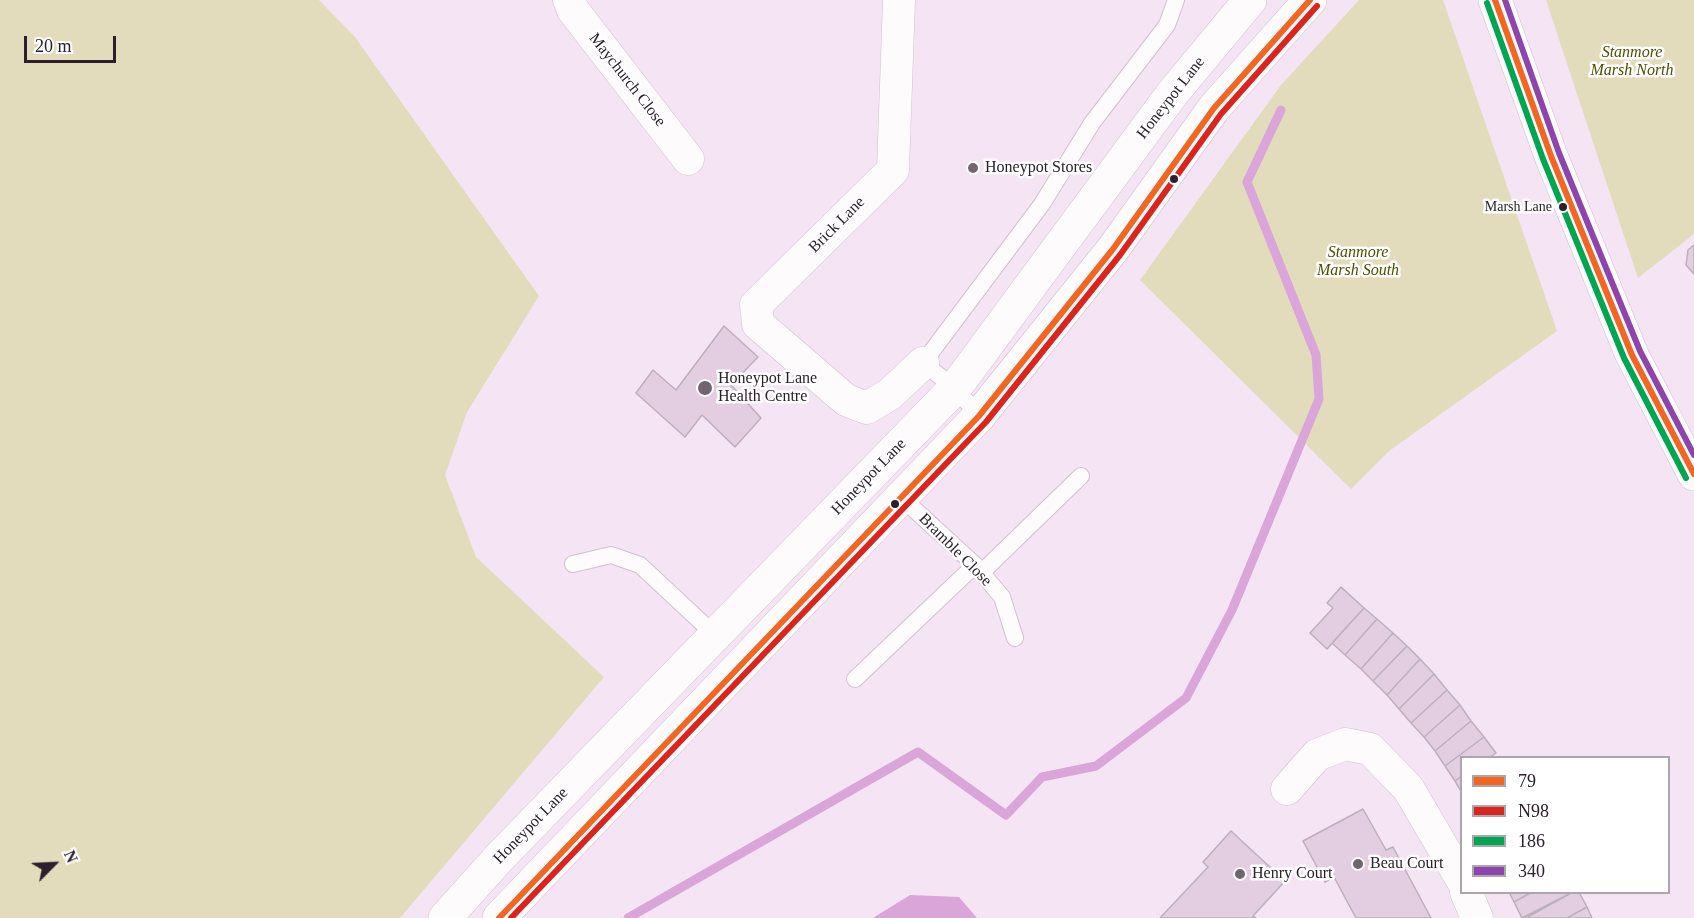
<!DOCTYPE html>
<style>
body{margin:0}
#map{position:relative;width:1694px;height:918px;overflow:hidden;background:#f5e4f4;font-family:"Times New Roman",serif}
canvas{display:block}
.legend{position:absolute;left:1460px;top:756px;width:210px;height:138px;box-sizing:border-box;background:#fff;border:2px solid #aaa6aa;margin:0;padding:8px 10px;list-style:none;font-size:18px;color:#2b202b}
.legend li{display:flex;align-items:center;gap:12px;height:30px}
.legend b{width:30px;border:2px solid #aaa6aa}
.north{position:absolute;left:24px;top:834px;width:60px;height:60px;-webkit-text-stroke:4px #fff;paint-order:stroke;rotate:66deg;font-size:16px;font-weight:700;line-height:24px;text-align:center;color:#2b202b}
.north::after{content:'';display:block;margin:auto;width:21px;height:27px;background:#2b202b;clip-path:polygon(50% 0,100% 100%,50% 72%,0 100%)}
.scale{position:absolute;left:24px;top:36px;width:92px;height:27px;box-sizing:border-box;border:3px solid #2b202b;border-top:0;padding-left:8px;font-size:18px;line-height:21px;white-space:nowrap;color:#2b202b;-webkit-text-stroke:4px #fff;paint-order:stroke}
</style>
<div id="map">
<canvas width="1694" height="918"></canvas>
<ul class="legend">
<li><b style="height:8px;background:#f26522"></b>79</li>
<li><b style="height:8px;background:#dc241f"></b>N98</li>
<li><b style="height:8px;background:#00a651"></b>186</li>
<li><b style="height:8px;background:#8e44ad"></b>340</li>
</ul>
<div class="north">N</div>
<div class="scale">20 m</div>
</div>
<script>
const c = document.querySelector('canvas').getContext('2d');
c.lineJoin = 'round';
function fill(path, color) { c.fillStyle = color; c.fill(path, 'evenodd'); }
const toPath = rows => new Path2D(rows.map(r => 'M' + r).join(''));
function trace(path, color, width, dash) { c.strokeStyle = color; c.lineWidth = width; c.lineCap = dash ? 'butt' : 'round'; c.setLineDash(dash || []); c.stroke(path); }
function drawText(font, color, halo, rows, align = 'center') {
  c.font = font + ' "Times New Roman",serif'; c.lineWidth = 5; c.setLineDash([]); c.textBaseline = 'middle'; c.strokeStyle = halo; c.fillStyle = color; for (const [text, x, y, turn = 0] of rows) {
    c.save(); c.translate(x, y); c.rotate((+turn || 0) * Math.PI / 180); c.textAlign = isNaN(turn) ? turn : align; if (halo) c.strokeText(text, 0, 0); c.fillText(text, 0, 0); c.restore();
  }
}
fill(toPath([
 [0,0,319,0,355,37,539,296,467,412,445,475,476,557,604,677,400,918,0,918],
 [1359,0,1443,0,1557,331,1389,451,1351,489,1140,280,1281,85],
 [1546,0,1694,0,1694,234,1638,278]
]), '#e2dcbc');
fill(toPath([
 [910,895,959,897,977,918,873,918]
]), '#daa5d9');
trace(toPath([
 [628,918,918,752,1006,815,1042,777,1096,766,1186,698,1232,610,1319,399,1316,355,1247,182,1281,110]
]), '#daa5d9', 9);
const building = toPath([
 [1694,245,1694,274,1686,265,1688,250,1694,245],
 [724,326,758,357,731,385,761,418,735,447,702,415,685,437,636,393,653,370,676,390,724,326],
 [1341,587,1364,608,1327,649,1310,633,1333,608,1327,603,1341,587],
 [1364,608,1377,619,1345,655,1332,643,1364,608],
 [1377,619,1393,633,1361,669,1345,655,1377,619],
 [1393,633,1407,646,1373,681,1361,669,1393,633],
 [1407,646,1420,659,1387,695,1373,681,1407,646],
 [1420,659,1434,674,1399,709,1387,695,1420,659],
 [1434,674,1447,690,1411,723,1399,709,1434,674],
 [1447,690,1460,705,1424,737,1411,723,1447,690],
 [1460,705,1471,721,1435,751,1424,737,1460,705],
 [1471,721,1484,737,1445,766,1435,751,1471,721],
 [1484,737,1496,753,1489,758,1462,758,1462,776,1455,781,1445,766,1484,737],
 [1462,776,1462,793,1455,781,1462,776],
 [1363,809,1386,850,1393,847,1431,918,1356,918,1334,877,1325,882,1303,841,1363,809],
 [1231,831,1285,881,1253,916,1256,918,1160,918,1208,867,1203,862,1231,831],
 [1509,892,1532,892,1514,902,1509,892],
 [1532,892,1573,892,1522,918,1514,902,1532,892],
 [1573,892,1579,892,1587,907,1567,918,1526,918,1573,892],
 [1587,907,1592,918,1567,918,1587,907]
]);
fill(building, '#e2cde1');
trace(building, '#bdb0bc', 1.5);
const service = toPath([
 [979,416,955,388,923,363,1042,204,1092,123,1167,25,1176,0],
 [903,499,975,565,1002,597,1015,638],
 [573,564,611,555,640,565,716,636],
 [981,573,1081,476],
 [855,679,975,565]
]);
const minor = toPath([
 [569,0,573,10,688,159],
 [899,0,893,170,756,305,758,324,846,400,867,408,890,394,923,363],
 [1287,789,1317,755,1345,744,1370,749,1408,788,1462,880],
 [1466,892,1477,918]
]);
const secondary = toPath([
 [1495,0,1551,156,1632,355,1694,474]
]);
const primary = toPath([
 [445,918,498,859,955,388,1172,94,1250,0],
 [499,918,979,416,1113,249,1214,108,1310,0]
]);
trace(service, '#d0c2cf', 18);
trace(minor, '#d0c2cf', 33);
trace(secondary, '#d0c2cf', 34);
trace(primary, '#d0c2cf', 34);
trace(service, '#fefbfd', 16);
trace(minor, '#fefbfd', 32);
trace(secondary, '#fefbfd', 33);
trace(primary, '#fefbfd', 33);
trace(toPath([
 [1495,0,1551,156,1632,355,1694,474],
 [499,918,979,416,1113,249,1214,108,1310,0]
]), '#f26522', 6);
trace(toPath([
 [511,918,986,422,1120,255,1221,114,1317,6]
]), '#dc241f', 6);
trace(toPath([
 [1487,3,1543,159,1624,358,1686,478]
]), '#00a651', 6);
trace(toPath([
 [1505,0,1559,153,1640,351,1694,455]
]), '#8e44ad', 6);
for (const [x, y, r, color] of [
 [973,168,6,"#726571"],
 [1174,179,5,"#2b202b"],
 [1563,207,5,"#2b202b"],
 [705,388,8,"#726571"],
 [895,504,5,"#2b202b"],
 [1358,864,6,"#726571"],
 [1240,874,6,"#726571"]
]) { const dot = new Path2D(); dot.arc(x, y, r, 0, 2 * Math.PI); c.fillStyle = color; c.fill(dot); trace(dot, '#fff', 2); }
drawText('14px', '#2b202b', '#fff', [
 ["Marsh Lane",1552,207]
], 'right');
drawText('italic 16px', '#4f5000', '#fff', [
 ["Stanmore",1632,53],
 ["Marsh North",1632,71],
 ["Stanmore",1358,253],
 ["Marsh South",1358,271]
]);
drawText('16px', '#2b202b', '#fff', [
 ["Maychurch Close",627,80,52],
 ["Honeypot Lane",1171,98,-52],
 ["Brick Lane",837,225,-45],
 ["Honeypot Lane",869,477,-46],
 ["Bramble Close",955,550,45],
 ["Honeypot Lane",531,826,-46]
]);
drawText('16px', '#2b202b', '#fff', [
 ["Honeypot Stores",985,168],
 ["Honeypot Lane",718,379],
 ["Health Centre",718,397],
 ["Beau Court",1370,864],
 ["Henry Court",1252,874]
], 'left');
</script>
